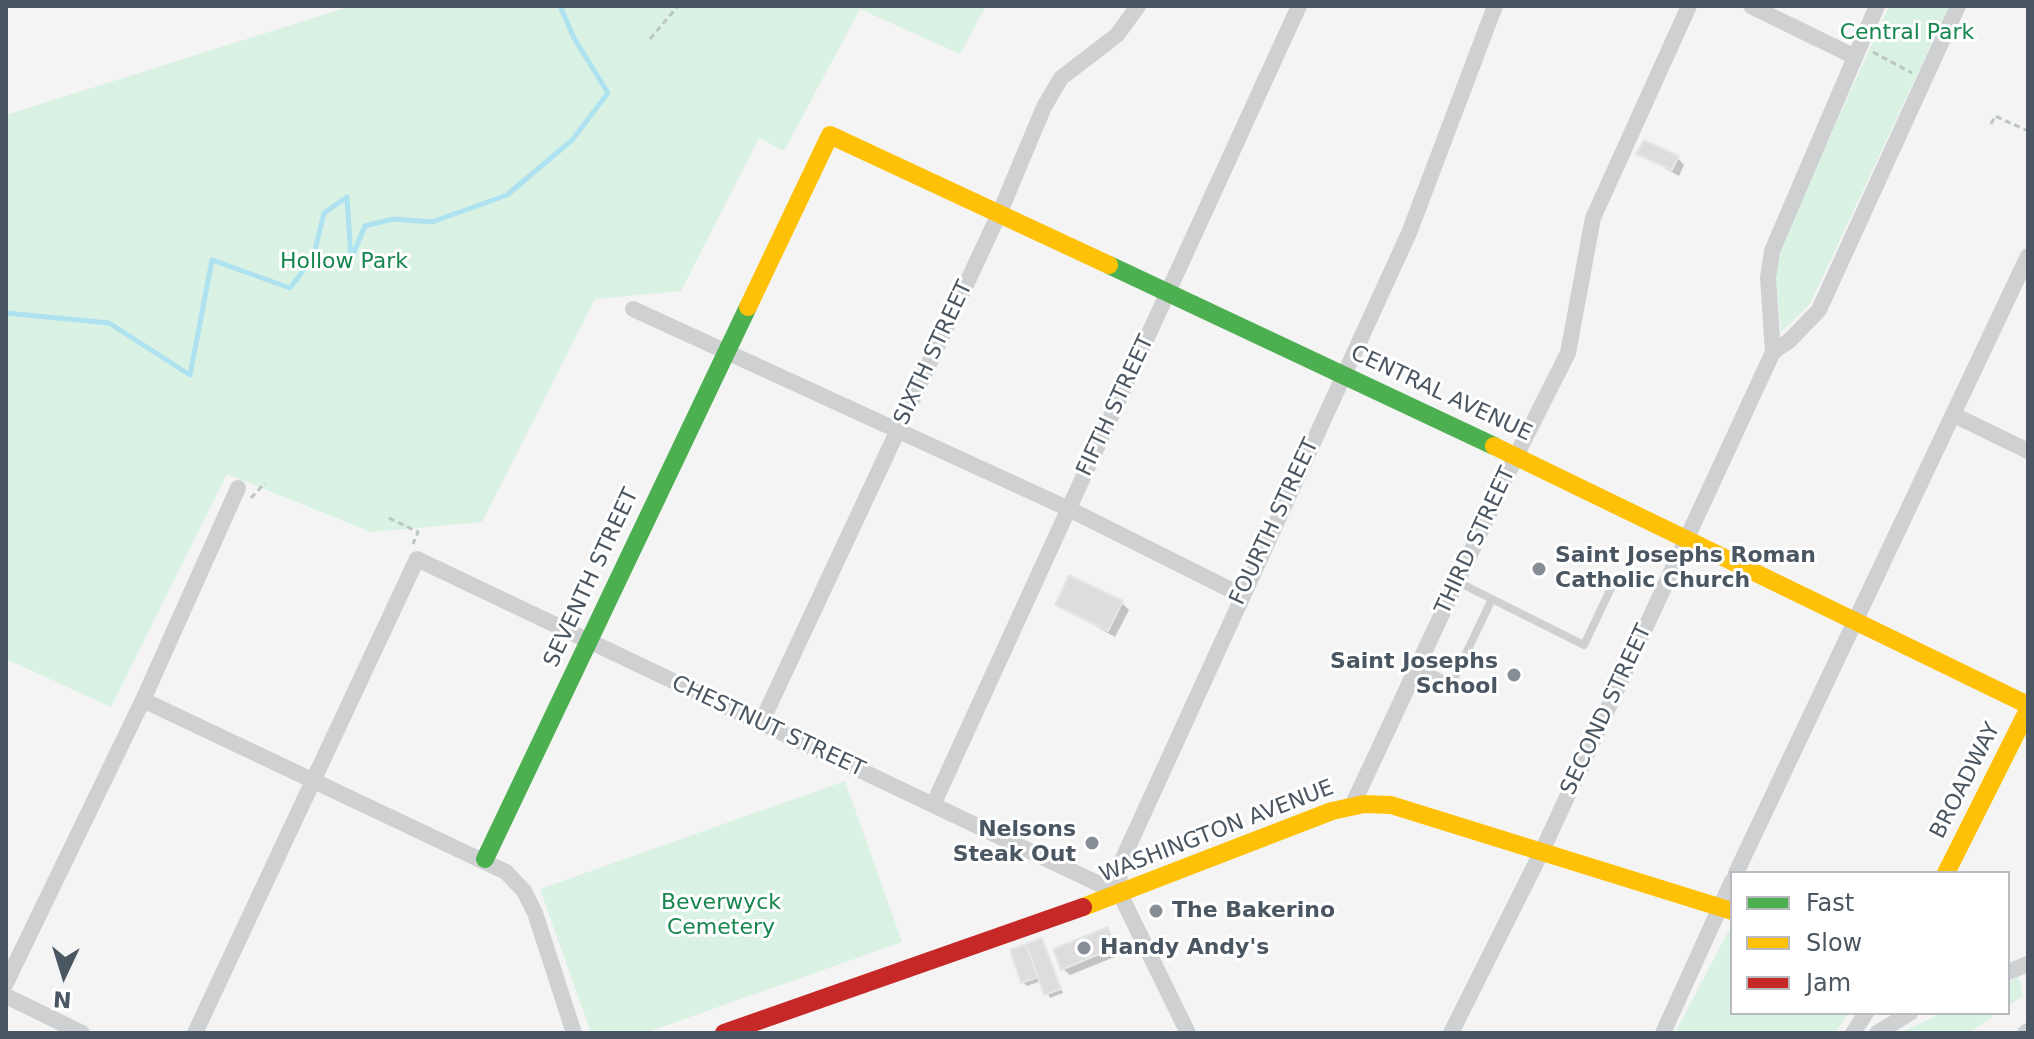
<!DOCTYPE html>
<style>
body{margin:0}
#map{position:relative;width:2034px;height:1039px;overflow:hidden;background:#f4f4f4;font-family:"DejaVu Sans",sans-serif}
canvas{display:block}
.frame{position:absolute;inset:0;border:8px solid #4a5661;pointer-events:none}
.legend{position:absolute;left:1730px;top:871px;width:280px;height:144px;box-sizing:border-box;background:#fff;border:2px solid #b7bbc0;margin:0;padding:10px 14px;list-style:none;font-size:24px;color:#4a5661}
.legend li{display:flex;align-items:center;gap:16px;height:40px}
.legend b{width:40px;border:2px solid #b7bbc0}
.north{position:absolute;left:24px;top:935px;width:80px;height:80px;-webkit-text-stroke:6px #fff;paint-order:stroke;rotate:184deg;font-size:22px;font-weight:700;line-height:32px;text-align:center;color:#4a5661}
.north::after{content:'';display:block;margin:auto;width:28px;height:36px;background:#4a5661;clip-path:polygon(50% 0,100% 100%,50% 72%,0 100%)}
</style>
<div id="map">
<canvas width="2034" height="1039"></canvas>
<div class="frame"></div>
<ul class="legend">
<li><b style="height:10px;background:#4caf50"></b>Fast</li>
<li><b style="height:10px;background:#ffc107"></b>Slow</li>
<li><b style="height:10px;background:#c62828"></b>Jam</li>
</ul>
<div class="north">N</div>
</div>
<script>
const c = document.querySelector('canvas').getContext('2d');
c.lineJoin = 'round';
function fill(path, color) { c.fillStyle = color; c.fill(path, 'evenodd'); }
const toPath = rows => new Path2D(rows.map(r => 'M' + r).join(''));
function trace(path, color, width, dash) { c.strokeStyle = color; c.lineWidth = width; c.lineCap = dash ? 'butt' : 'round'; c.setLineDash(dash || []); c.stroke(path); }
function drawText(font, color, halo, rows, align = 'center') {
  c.font = font + ' "DejaVu Sans",sans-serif'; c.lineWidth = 6; c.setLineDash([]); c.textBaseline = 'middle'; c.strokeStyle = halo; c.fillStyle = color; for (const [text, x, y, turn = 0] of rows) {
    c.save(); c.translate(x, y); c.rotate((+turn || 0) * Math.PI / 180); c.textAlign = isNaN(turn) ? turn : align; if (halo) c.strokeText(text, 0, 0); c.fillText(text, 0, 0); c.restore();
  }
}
fill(toPath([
 [351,6,986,6,960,54,860,9,784,151,759,138,681,291,595,299,482,522,371,532,227,474,111,707,6,659,6,115],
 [1889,6,1949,6,1810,304,1781,332,1775,269,1781,245],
 [845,781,902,942,645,1033,591,1033,540,889],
 [1729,930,1732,931,1732,1013,1848,1013,1835,1033,1675,1033],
 [2019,977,2023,996,2008,1006,2008,982],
 [1942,1013,1998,1013,1969,1033,1900,1033]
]), '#d9f2e3');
fill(toPath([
 [1639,154,1678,158,1684,165,1679,176],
 [1122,603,1129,610,1115,637,1057,605],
 [1107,929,1122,954,1070,975,1063,969],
 [1041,941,1063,993,1050,998,1041,981,1027,986,1023,982]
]), '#0003');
trace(toPath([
 [6,313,109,323,190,375,212,260,290,288,313,258,324,213,347,197,351,259,365,226,393,219,432,222,507,195,572,140,608,93,574,38,560,6]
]), '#aee2f0', 5);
const building = toPath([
 [1644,140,1679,156,1672,170,1636,154,1644,140],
 [1069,575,1123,601,1108,631,1055,605,1069,575],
 [1108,927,1116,947,1061,970,1053,949,1108,927],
 [1042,938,1061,989,1044,995,1026,944,1042,938],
 [1026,944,1038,977,1021,983,1010,950,1026,944]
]);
fill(building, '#ddddde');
trace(building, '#e5e6e7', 2);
trace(toPath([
 [650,39,678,6],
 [1873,52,1912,73],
 [1991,124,1995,116,2028,131],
 [251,498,265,483],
 [389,518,418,532,413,544]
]), '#bcc7c4', 3, [6, 4]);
trace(toPath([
 [1458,582,1584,645,1612,586],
 [1417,667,1452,683,1492,599]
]), '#ced0d2', 8);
trace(toPath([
 [1751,6,1853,56],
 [633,309,1069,509,1241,595],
 [1773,352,1768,278,1772,251,1877,6],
 [1954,415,2028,451],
 [143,700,506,872,524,891,535,913,574,1033],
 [761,723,1000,212,1044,107,1061,78,1117,35,1138,6],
 [933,805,1299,6],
 [1352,806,1516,456,1568,353,1593,218,1689,6],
 [1736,873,2028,256],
 [2008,972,2028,964],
 [6,983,143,700,238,488],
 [6,996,82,1033],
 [195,1033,417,559,1120,894],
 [1188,1033,1120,894,1119,867,1409,233,1495,6],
 [1451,1033,1542,851,1773,352,1789,341,1819,310,1958,6],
 [1663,1033,1732,881],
 [1853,1033,1866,1013],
 [1877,1033,1910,1013],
 [2025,1033,2028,1031]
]), '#ced0d2', 16);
trace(toPath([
 [1109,265,1494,446],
 [485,859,748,307]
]), '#4caf50', 18);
trace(toPath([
 [748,307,830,135,1109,265],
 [1494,446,2028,705],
 [1946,873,2028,710],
 [1083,907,1332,811,1364,804,1391,805,1732,911]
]), '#ffc107', 18);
trace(toPath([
 [724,1033,1083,907]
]), '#c62828', 18);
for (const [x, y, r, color] of [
 [1539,569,8,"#868d94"],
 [1514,675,8,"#868d94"],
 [1092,843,8,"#868d94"],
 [1156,911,8,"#868d94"],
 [1084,948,8,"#868d94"]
]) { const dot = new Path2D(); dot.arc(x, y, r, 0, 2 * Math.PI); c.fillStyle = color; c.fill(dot); trace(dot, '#fff', 3); }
drawText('22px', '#17864f', '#fff', [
 ["Central Park",1907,33],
 ["Hollow Park",344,262],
 ["Beverwyck",721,903],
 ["Cemetery",721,928]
]);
drawText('22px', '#4a5661', '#fff', [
 ["SIXTH STREET",934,353,-65],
 ["CENTRAL AVENUE",1441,394,25],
 ["FIFTH STREET",1116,406,-65],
 ["FOURTH STREET",1275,522,-65],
 ["THIRD STREET",1476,541,-65],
 ["SEVENTH STREET",592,578,-65],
 ["SECOND STREET",1607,710,-65],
 ["CHESTNUT STREET",768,727,25],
 ["BROADWAY",1966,781,-63],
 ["WASHINGTON AVENUE",1217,832,-21]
]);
drawText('bold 22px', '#4a5661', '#fff', [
 ["Saint Josephs Roman",1555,556],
 ["Catholic Church",1555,581],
 ["Saint Josephs",1498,662,"right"],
 ["School",1498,687,"right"],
 ["Nelsons",1076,830,"right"],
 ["Steak Out",1076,855,"right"],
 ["The Bakerino",1172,911],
 ["Handy Andy's",1100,948]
], 'left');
</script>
